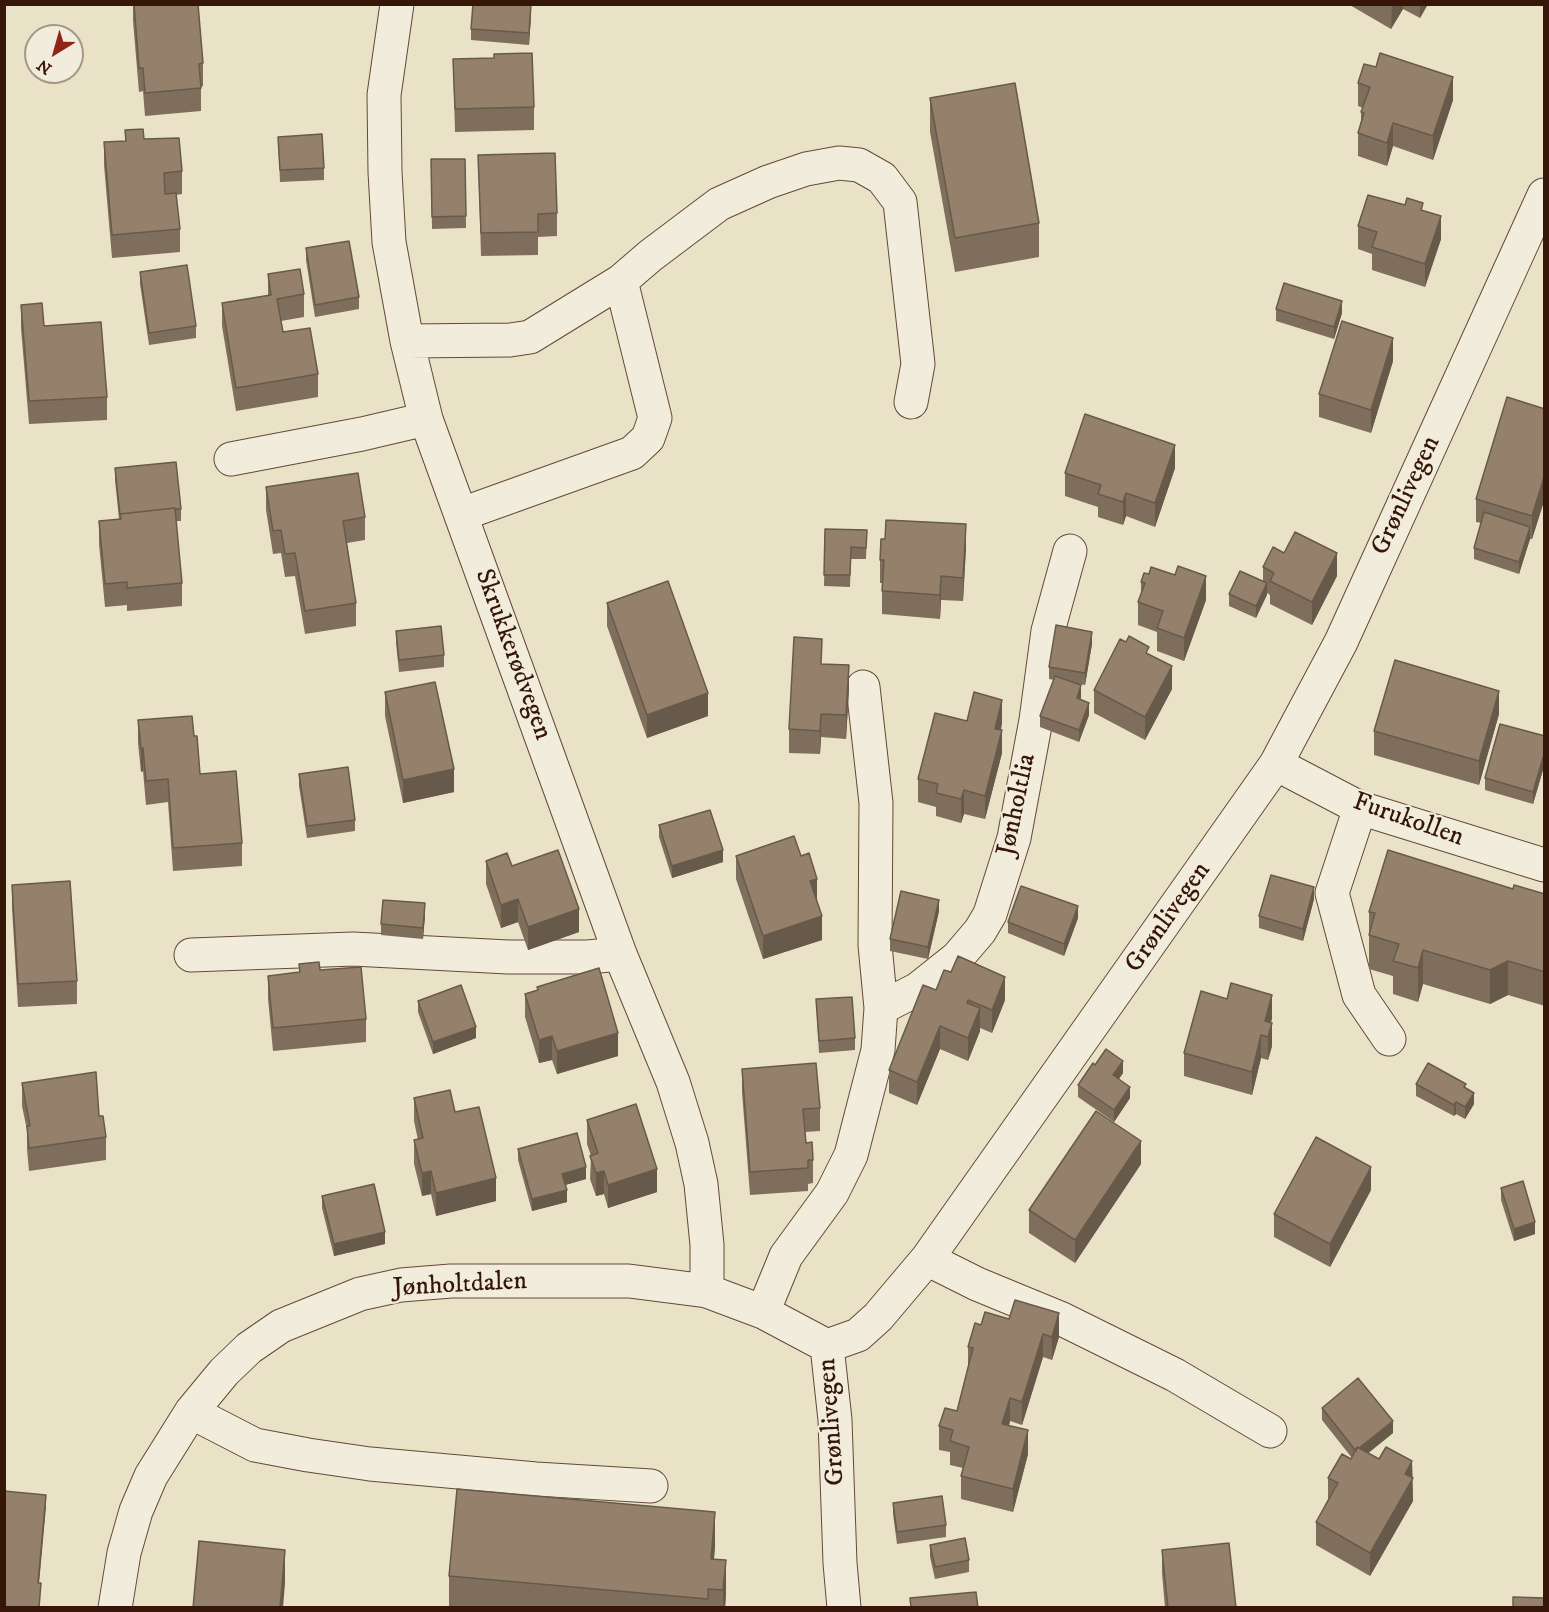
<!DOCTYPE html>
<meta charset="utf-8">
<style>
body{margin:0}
#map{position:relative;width:1549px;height:1612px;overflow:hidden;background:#eae2c7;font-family:"IM FELL DW Pica",serif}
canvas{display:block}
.frame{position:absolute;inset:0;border:6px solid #361608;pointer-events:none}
.north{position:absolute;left:24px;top:24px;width:60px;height:60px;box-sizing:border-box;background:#f1ecdb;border:2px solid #a69687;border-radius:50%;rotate:217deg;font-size:16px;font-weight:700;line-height:24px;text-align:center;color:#361608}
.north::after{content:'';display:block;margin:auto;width:21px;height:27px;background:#8f2418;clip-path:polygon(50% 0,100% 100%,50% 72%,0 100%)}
</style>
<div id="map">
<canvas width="1549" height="1612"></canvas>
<div class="frame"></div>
<div class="north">N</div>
</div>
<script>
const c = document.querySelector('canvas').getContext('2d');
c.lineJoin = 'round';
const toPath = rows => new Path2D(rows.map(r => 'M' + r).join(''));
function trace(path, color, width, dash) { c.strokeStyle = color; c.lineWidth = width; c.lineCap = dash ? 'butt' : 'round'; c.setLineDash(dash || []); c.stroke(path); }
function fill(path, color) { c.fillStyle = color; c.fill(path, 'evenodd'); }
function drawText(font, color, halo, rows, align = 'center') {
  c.font = font + ' "IM FELL DW Pica",serif'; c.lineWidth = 4.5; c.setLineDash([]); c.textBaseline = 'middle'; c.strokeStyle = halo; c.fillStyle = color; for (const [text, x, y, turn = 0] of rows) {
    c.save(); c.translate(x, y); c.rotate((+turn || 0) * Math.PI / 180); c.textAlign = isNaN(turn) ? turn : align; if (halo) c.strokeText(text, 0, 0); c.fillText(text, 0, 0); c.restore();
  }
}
const minor = toPath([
 [397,4,384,95,385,172,389,242,407,341,426,419,620,954,673,1082,692,1143,701,1184,707,1245,707,1291],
 [407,341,510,340,530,337,621,281,650,256,719,204,768,182,806,169,839,163,859,165,882,178,900,202,918,364,911,402],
 [231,459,362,434,426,419],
 [462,514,632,453,648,438,655,418,621,281],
 [1276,764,1360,808,1544,865],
 [1360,808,1332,893,1359,995,1389,1039],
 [191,955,353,949,508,957,588,957,620,954],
 [881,1008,918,989,957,958,980,931,990,914,1014,838,1036,720,1048,631,1070,551],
 [927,1259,977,1284,1062,1319,1175,1375,1270,1431],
 [763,1312,786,1256,832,1193,851,1155,878,1050,881,1008,875,945,876,803,863,687],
 [827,1346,858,1335,878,1317,927,1259,1276,764,1341,642,1544,195],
 [827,1346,835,1420,840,1563,844,1608],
 [191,1412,255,1445,308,1455,370,1464,536,1479,651,1486],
 [115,1608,124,1553,136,1511,151,1476,191,1412,224,1372,249,1348,281,1326,360,1294,401,1285,451,1281,629,1281,707,1291,763,1312,827,1346]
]);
trace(minor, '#634938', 35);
trace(minor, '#f1ecdb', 33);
fill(toPath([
 [133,4,198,4,203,63,203,86,201,87,201,111,145,116,143,91,139,92,133,21],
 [1348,4,1428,4,1420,18,1403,9,1391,29],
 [531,15,529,45,471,40,471,29],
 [453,59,534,107,534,130,455,132],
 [1358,83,1453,100,1433,160,1393,146,1387,166,1358,156,1358,133,1361,121,1361,112,1363,108,1358,106],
 [930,98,1039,223,1039,257,955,272,930,132],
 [125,130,144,139,182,171,182,194,176,195,180,229,180,252,112,258,104,165,104,142,125,141],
 [278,137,324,168,324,180,280,182],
 [478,155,557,213,557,236,538,237,538,255,481,256],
 [431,159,465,159,466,228,432,229],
 [1423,210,1441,239,1425,287,1372,270,1372,254,1358,249,1358,226],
 [306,248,359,297,359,309,315,317,306,260],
 [140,272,196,326,196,338,149,345,140,284],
 [268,274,304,294,304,317,281,321,283,332,318,374,318,397,236,411,222,326,222,303,268,295],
 [21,305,44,326,107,397,107,420,29,424,21,328],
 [1276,309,1342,313,1334,339,1276,321],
 [1393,361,1371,433,1319,417,1319,394],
 [1545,409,1545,498,1532,539,1530,539,1519,574,1474,559,1474,548,1481,523,1476,522,1476,499],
 [115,468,181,509,181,521,176,521,182,583,182,606,127,611,127,605,105,607,99,544,99,521,119,519,115,480],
 [1175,468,1155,527,1126,516,1123,525,1098,517,1098,507,1065,496,1065,473],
 [266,487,365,517,365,540,347,543,356,603,356,626,305,634,295,576,285,577,281,553,273,554,266,510],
 [825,529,867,530,866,559,851,559,850,587,824,586],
 [966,547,963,601,941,600,940,619,882,614,882,583,880,583,880,560],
 [1284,553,1337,576,1312,625,1270,604,1270,595,1267,593,1256,618,1229,606,1229,594,1263,581,1263,567],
 [1141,582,1206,600,1184,661,1157,651,1157,632,1138,625,1138,602,1141,594],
 [607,603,708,716,647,738,607,626],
 [396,631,444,655,444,667,399,672,396,643],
 [1092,644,1085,685,1077,684,1081,697,1080,700,1089,715,1079,742,1040,727,1040,716,1054,680,1049,679,1049,667],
 [1149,655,1172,689,1145,740,1094,713,1094,690],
 [822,664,849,689,846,739,821,737,820,754,789,753,789,729],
 [385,692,454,792,403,803,385,716],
 [1499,714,1479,785,1374,755,1374,731],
 [138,720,194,736,200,774,242,843,242,866,173,871,168,802,146,805,143,771,141,772,138,743],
 [967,721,1002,723,1001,730,1002,753,985,819,964,814,961,823,936,816,936,807,918,802,918,779],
 [1545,736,1545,763,1533,804,1485,790,1485,778],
 [299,774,355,820,355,831,307,838,299,786],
 [659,825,723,862,672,878,659,837],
 [736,856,817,902,822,940,763,959,736,879],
 [486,861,512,866,579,932,528,950,518,922,501,928,486,884],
 [12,885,77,981,77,1004,18,1007,12,908],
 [1513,889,1545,894,1545,1006,1508,995,1490,1004,1423,984,1418,1002,1393,994,1393,976,1369,969,1369,912],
 [1314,899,1303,941,1259,928,1259,916],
 [939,911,928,959,890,951,890,939],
 [425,915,423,939,381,935,381,924],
 [1078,918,1064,956,1008,933,1008,922],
 [299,964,320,970,366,1019,366,1042,273,1051,268,999,268,976,299,972],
 [537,987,618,1056,557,1074,552,1060,539,1063,525,1017,525,994,537,990],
 [936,990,1005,1000,992,1033,980,1028,980,1031,968,1061,940,1049,917,1105,889,1093,889,1070],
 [816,999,855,1038,855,1050,819,1053],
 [418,1001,476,1038,433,1054,418,1012],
 [1272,1018,1271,1023,1272,1046,1268,1060,1261,1058,1252,1095,1184,1076,1184,1053],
 [1095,1065,1123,1073,1119,1079,1130,1098,1114,1122,1078,1097,1078,1085],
 [742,1069,820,1108,820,1131,805,1132,806,1143,813,1160,813,1183,808,1184,808,1191,750,1195,742,1092],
 [22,1083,99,1116,106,1137,106,1160,29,1171,27,1149,27,1130,22,1106],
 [1416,1084,1466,1088,1474,1104,1465,1119,1456,1114,1454,1116,1416,1096],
 [414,1098,455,1112,496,1201,436,1216,431,1194,422,1196,414,1164,414,1140,418,1140,414,1121],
 [587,1120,657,1192,608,1208,604,1194,596,1196,590,1179,591,1156,587,1144],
 [518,1149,586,1179,565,1185,567,1202,532,1211,518,1160],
 [1141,1164,1075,1263,1029,1233,1029,1210],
 [1501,1188,1535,1234,1514,1241,1501,1200],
 [1371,1190,1330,1267,1274,1237,1274,1214],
 [322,1196,385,1244,334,1256,322,1208],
 [981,1325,1059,1337,1052,1360,1043,1357,1022,1425,1010,1421,1009,1426,1028,1454,1013,1512,961,1499,961,1476,963,1468,950,1465,950,1452,939,1450,939,1426,957,1411,968,1368,968,1347],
 [1322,1408,1393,1433,1368,1453,1379,1459,1412,1461,1413,1501,1370,1576,1316,1545,1316,1522,1328,1499,1328,1478,1352,1458,1322,1420],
 [893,1503,946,1525,946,1537,897,1544,893,1514],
 [930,1545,969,1560,969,1572,935,1579,930,1557],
 [715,1546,714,1559,726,1594,725,1608,449,1608,449,1576],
 [1162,1550,1236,1608,1165,1608,1162,1573]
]), '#7f6e5c');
fill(toPath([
 [531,4,531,15,529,45,529,33],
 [1392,4,1403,4,1403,9,1391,29],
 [1420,4,1428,4,1420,18],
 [1453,77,1453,100,1433,160,1433,136],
 [1393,123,1393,146,1387,166,1387,143],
 [1441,216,1441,239,1425,287,1425,264],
 [1342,301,1342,313,1334,339,1334,327],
 [1393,338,1393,361,1371,433,1371,410],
 [1175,445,1175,468,1155,527,1155,503],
 [1545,474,1545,498,1532,539,1532,516],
 [1126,493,1126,516,1123,525,1123,502],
 [966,524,966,547,963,601,963,578],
 [1530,527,1530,539,1519,574,1519,562],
 [1337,553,1337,576,1312,625,1312,602],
 [941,576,941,600,940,619,940,595],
 [1206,576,1206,600,1184,661,1184,638],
 [1267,583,1267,595,1256,618,1256,606],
 [1092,632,1092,644,1085,685,1085,673],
 [849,665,849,689,846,739,846,715],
 [1172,666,1172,689,1145,740,1145,717],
 [1081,685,1081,697,1077,710,1077,698],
 [1499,691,1499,714,1479,785,1479,761],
 [708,693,708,716,647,738,647,715],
 [1002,700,1002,723,995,752,995,729],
 [1089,703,1089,715,1079,742,1079,730],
 [821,714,821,737,820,754,820,731],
 [1002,730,1002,753,985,819,985,796],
 [141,748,143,748,143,771,141,772],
 [1545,751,1545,763,1533,804,1533,792],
 [454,769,454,792,403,803,403,780],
 [964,790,964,814,961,823,961,799],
 [723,850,723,862,672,878,672,866],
 [817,879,817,902,810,881],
 [1314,887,1314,899,1303,941,1303,929],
 [518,899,518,922,501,928,501,905],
 [939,900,939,911,928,959,928,947],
 [425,903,425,915,423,939,423,928],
 [1078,906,1078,918,1064,956,1064,944],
 [579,909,579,932,528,950,528,927],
 [822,916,822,940,763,959,763,936],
 [1423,950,1423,984,1418,1002,1418,968],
 [1508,961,1508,995,1490,1004,1490,970],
 [1005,977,1005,1000,992,1033,992,1010],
 [1272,995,1272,1018,1267,1037,1265,1021],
 [980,1008,980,1031,968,1061,968,1038],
 [1272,1023,1272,1046,1268,1060,1268,1037],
 [940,1026,940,1049,917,1105,917,1082],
 [476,1027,476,1038,433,1054,433,1042],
 [618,1033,618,1056,557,1074,557,1051],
 [1261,1035,1261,1058,1252,1095,1252,1072],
 [552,1036,552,1060,539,1063,539,1040],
 [1123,1061,1123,1073,1113,1087,1113,1075],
 [1130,1087,1130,1098,1114,1122,1114,1110],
 [1474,1093,1474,1104,1465,1119,1465,1107],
 [1456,1102,1456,1114,1454,1116,1454,1105],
 [1141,1141,1141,1164,1075,1263,1075,1240],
 [586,1167,586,1179,562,1186,562,1174],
 [1371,1167,1371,1190,1330,1267,1330,1244],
 [657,1169,657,1192,608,1208,608,1185],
 [431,1171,431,1194,422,1196,422,1173],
 [604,1171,604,1194,596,1196,596,1173],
 [496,1178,496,1201,436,1216,436,1193],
 [567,1190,567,1202,532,1211,532,1199],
 [1535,1222,1535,1234,1514,1241,1514,1229],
 [385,1232,385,1244,334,1256,334,1244],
 [1059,1313,1059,1337,1052,1360,1052,1337],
 [1043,1334,1043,1357,1022,1425,1022,1402],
 [1010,1398,1010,1421,1002,1447,1002,1424],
 [1393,1421,1393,1433,1356,1463,1356,1451],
 [1028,1430,1028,1454,1013,1512,1013,1489],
 [1412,1461,1413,1501,1370,1576,1370,1553,1405,1474],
 [46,1495,46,1507,38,1595,38,1583],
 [715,1512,715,1546,711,1593,711,1559],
 [285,1550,285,1583,283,1608,280,1608],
 [726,1560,726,1594,725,1608,723,1608,723,1590]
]), '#685a4b');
const building = toPath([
 [134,4,198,4,203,63,199,64,201,88,145,93,143,68,139,68,134,4],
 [473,4,531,4,529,33,471,29,473,4],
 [532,53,534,107,455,109,453,59,494,58,494,54,532,53],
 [1380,53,1453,77,1433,136,1393,123,1387,143,1358,133,1364,113,1361,112,1370,87,1358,83,1364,64,1376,67,1380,53],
 [1015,83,1039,223,955,238,930,98,1015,83],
 [143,129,144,139,179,138,182,171,164,173,165,194,176,193,180,229,112,235,104,142,126,141,125,130,143,129],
 [322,134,324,168,280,170,278,137,322,134],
 [555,153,557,213,538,214,538,232,481,233,478,155,555,153],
 [431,159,465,159,466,216,432,217,431,159],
 [1368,195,1405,205,1407,198,1423,203,1421,210,1441,216,1425,264,1372,247,1377,232,1358,226,1368,195],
 [349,241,359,297,315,305,306,248,349,241],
 [187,265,196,326,149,333,140,272,187,265],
 [300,269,304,294,277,299,283,332,310,328,318,374,236,388,222,303,271,295,268,274,300,269],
 [1284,283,1342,301,1334,327,1276,309,1284,283],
 [42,303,44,326,101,322,107,397,29,401,21,305,42,303],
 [1342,321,1393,338,1371,410,1319,394,1342,321],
 [1507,397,1545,409,1545,474,1532,516,1476,499,1507,397],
 [1085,414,1175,445,1155,503,1126,493,1123,502,1098,494,1101,485,1065,473,1085,414],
 [176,462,181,509,175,509,175,508,120,514,120,515,115,468,176,462],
 [358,473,365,517,343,521,356,603,305,611,295,553,285,554,281,530,273,531,266,487,358,473],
 [175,508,182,583,127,588,127,582,105,584,99,521,121,519,120,514,175,508],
 [1484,512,1530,527,1519,562,1474,548,1484,512],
 [886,520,966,524,963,578,941,576,940,595,882,591,884,560,880,560,881,539,885,539,886,520],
 [825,529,867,530,866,548,851,547,850,575,824,575,825,529],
 [1295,532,1337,553,1312,602,1270,581,1274,573,1263,567,1273,547,1284,553,1295,532],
 [1178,566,1206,576,1184,638,1157,628,1163,611,1138,602,1145,583,1141,582,1144,573,1149,574,1151,567,1175,575,1178,566],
 [1240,571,1267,583,1256,606,1229,594,1240,571],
 [668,581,708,693,647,715,607,603,668,581],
 [1056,625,1092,632,1085,673,1049,667,1056,625],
 [441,626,444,655,399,660,396,631,441,626],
 [1129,636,1149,647,1146,653,1172,666,1145,717,1094,690,1120,639,1126,642,1129,636],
 [794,637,822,639,821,664,849,665,846,715,821,714,820,731,789,729,794,637],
 [1395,660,1499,691,1479,761,1374,731,1395,660],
 [1055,676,1081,685,1077,698,1089,703,1079,730,1040,716,1055,676],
 [435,682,454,769,403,780,385,692,435,682],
 [974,692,1002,700,995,729,1002,730,985,796,964,790,961,799,936,793,938,784,918,779,935,713,967,721,974,692],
 [192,716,194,736,197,736,200,774,236,771,242,843,173,848,168,779,146,781,143,748,141,748,138,720,192,716],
 [1500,724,1545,736,1545,751,1533,792,1485,778,1500,724],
 [348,767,355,820,307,826,299,774,348,767],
 [710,810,723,850,672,866,659,825,710,810],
 [794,836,801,856,809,853,817,879,810,881,822,916,763,936,736,856,794,836],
 [558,850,579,909,528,927,518,899,501,905,486,861,507,853,512,866,558,850],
 [1388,850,1513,889,1514,885,1545,894,1545,972,1508,961,1490,970,1423,950,1418,968,1393,961,1399,944,1369,935,1375,913,1369,912,1388,850],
 [1271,875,1314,887,1303,929,1259,916,1271,875],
 [70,881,77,981,18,984,12,885,70,881],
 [1021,886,1078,906,1064,944,1008,922,1021,886],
 [901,891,939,900,928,947,890,939,901,891],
 [383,900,425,903,423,928,381,924,383,900],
 [958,956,1005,977,992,1010,968,1000,967,1003,980,1008,968,1038,940,1026,917,1082,889,1070,923,985,936,990,944,970,951,972,958,956],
 [319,962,320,970,361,967,366,1019,273,1028,268,976,300,972,299,964,319,962],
 [599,968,618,1033,557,1051,552,1036,539,1040,525,994,538,990,537,987,599,968],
 [1231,983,1272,995,1265,1021,1272,1023,1268,1037,1261,1035,1252,1072,1184,1053,1201,991,1227,999,1231,983],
 [461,985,476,1027,433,1042,418,1001,461,985],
 [852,997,855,1038,819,1041,816,999,852,997],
 [1106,1049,1123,1061,1113,1075,1130,1087,1114,1110,1078,1085,1093,1063,1095,1065,1106,1049],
 [816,1063,820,1108,803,1109,806,1143,812,1142,813,1160,808,1160,808,1168,750,1172,742,1069,816,1063],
 [1428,1063,1466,1084,1464,1087,1474,1093,1465,1107,1456,1102,1454,1105,1416,1084,1428,1063],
 [96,1072,99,1116,103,1116,106,1137,29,1148,27,1126,30,1126,22,1083,96,1072],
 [450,1090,455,1112,479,1107,496,1178,436,1193,431,1171,422,1173,414,1140,423,1138,414,1098,450,1090],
 [636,1104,657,1169,608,1185,604,1171,596,1173,590,1156,598,1153,587,1120,636,1104],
 [1096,1111,1141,1141,1075,1240,1029,1210,1096,1111],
 [577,1133,586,1167,562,1174,567,1190,532,1199,518,1149,577,1133],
 [1316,1137,1371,1167,1330,1244,1274,1214,1316,1137],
 [1523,1181,1535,1222,1514,1229,1501,1188,1523,1181],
 [374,1184,385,1232,334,1244,322,1196,374,1184],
 [1015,1300,1059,1313,1052,1337,1043,1334,1022,1402,1010,1398,1002,1424,1028,1430,1013,1489,961,1476,969,1447,950,1441,953,1430,939,1426,945,1408,957,1411,973,1348,968,1347,975,1323,981,1325,985,1312,1009,1319,1015,1300],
 [1358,1378,1393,1421,1359,1448,1357,1447,1356,1451,1322,1408,1358,1378],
 [1357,1447,1379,1459,1386,1447,1412,1461,1405,1474,1413,1478,1370,1553,1316,1522,1338,1483,1328,1478,1342,1454,1351,1459,1357,1447],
 [457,1489,715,1512,711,1559,726,1560,723,1590,708,1589,708,1599,449,1576,457,1489],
 [4,1491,46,1495,38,1583,41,1583,39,1608,4,1608,4,1491],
 [942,1496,946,1525,897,1532,893,1503,942,1496],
 [965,1538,969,1560,935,1567,930,1545,965,1538],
 [199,1541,285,1550,280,1608,193,1608,199,1541],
 [1229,1543,1236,1608,1168,1608,1162,1550,1229,1543],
 [976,1592,978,1608,911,1608,910,1598,976,1592],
 [1513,1597,1545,1598,1545,1608,1513,1608,1513,1597]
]);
fill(building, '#94806b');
trace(building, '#685a4b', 1.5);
drawText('26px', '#361608', '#f1ecdb', [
 ["Grønlivegen",1407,496,-65],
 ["Skrukkerødvegen",512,655,70],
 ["Jønholtlia",1018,805,-78],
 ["Furukollen",1408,821,19],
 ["Grønlivegen",1169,918,-55],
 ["Jønholtdalen",460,1286,-3],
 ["Grønlivegen",833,1422,-94]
]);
</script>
